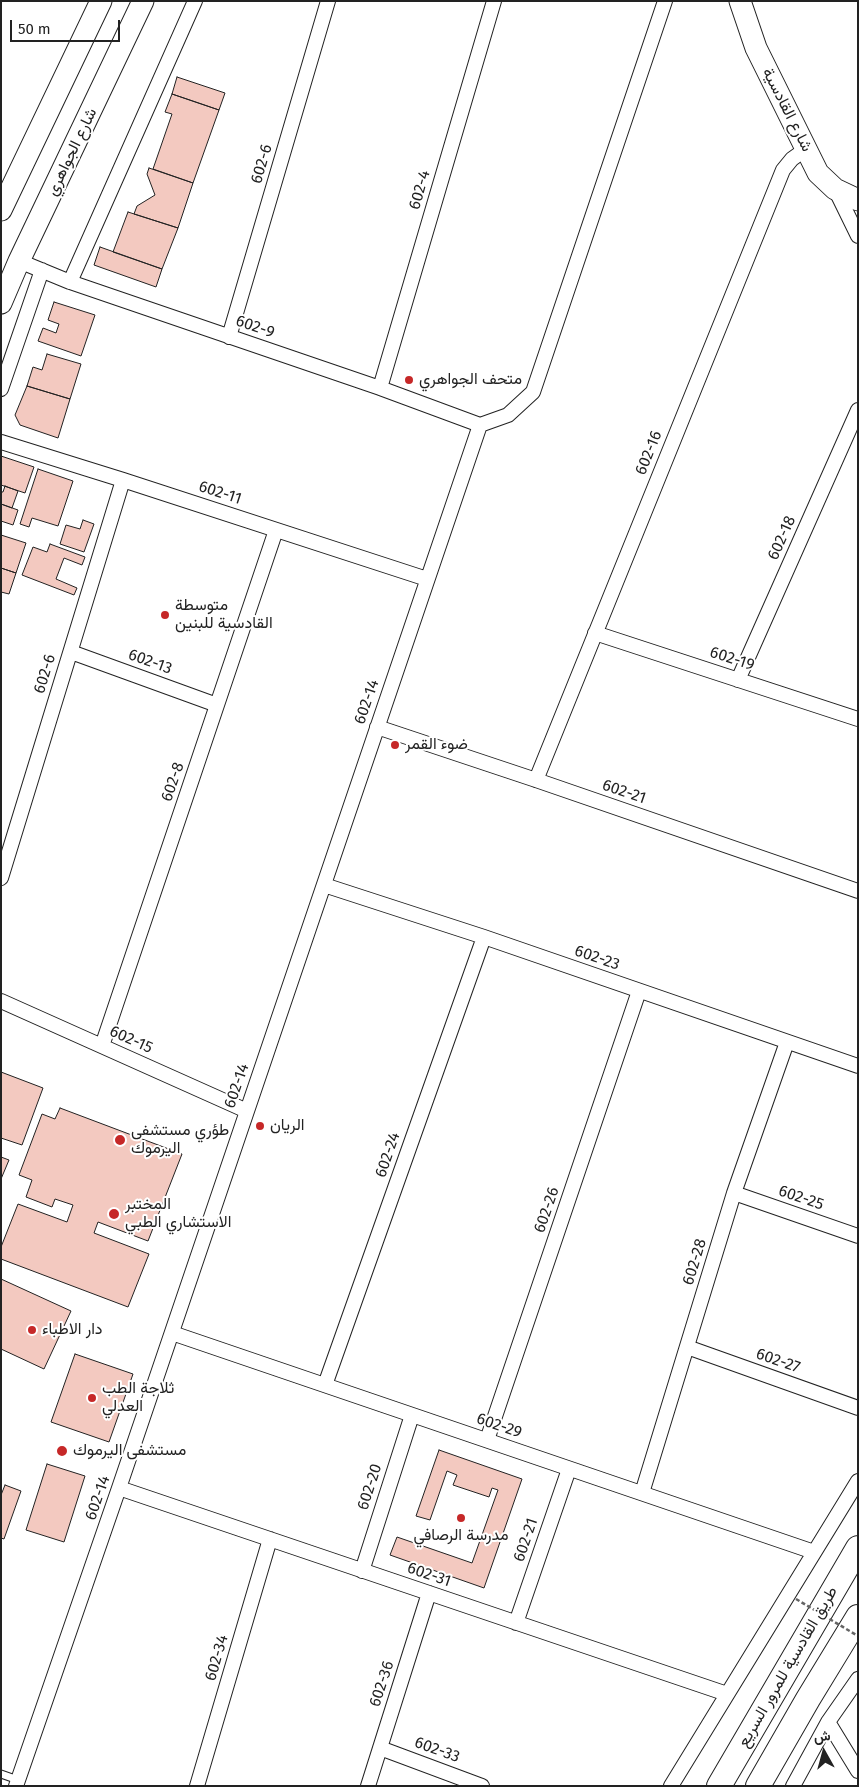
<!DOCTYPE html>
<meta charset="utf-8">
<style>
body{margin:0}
#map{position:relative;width:859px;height:1787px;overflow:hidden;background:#fff;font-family:"Fira Sans",Vazirmatn,sans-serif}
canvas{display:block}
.frame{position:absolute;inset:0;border:2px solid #222;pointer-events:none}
.north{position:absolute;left:799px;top:1727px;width:50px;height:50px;-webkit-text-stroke:4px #fff;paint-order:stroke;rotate:353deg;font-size:14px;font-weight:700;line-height:20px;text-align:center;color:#222}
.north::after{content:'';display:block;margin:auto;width:18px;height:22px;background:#222;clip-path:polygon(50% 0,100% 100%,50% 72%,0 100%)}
.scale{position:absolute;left:10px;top:20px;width:110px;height:22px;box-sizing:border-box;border:2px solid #222;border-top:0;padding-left:6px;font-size:15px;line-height:18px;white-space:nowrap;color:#222;-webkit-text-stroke:4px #fff;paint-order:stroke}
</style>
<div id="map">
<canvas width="859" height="1787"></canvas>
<div class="frame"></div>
<div class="north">ش</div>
<div class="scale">50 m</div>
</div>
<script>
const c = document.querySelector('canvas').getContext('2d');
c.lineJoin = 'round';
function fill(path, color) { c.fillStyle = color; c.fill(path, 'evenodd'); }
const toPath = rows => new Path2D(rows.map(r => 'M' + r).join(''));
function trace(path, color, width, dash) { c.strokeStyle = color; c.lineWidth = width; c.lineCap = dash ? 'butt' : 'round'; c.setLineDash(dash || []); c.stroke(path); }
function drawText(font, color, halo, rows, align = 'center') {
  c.font = font + ' "Fira Sans",Vazirmatn,sans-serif'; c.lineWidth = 4; c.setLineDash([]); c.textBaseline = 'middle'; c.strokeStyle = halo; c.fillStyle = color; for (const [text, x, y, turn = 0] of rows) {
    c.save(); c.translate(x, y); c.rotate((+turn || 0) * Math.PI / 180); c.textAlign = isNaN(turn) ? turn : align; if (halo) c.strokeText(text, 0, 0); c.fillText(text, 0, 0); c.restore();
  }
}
const building = toPath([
 [177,77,225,93,219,110,172,94,177,77],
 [172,94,219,110,193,183,153,169,172,114,165,112,172,94],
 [149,168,193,183,178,228,134,214,137,206,155,195,147,174,149,168],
 [128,212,178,228,162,269,113,252,128,212],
 [100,247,162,269,156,287,94,265,100,247],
 [54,302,95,315,81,356,38,341,43,328,56,333,59,324,48,320,54,302],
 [47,354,81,364,70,399,27,386,33,367,42,370,47,354],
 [27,386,70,399,58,438,20,425,15,415,27,386],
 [1,456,34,467,25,493,1,485,1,456],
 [38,469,73,481,58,526,32,518,29,527,20,524,38,469],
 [5,486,18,491,12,508,1,504,1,492,3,492,5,486],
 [1,504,18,510,13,525,1,521,1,504],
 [83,520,94,524,84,552,60,544,66,525,80,529,83,520],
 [1,535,26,543,16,573,1,568,1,535],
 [50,544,85,557,82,565,64,558,56,579,77,588,74,595,22,575,33,547,47,552,50,544],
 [1,568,16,573,9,594,1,592,1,568],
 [1,1072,43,1088,22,1145,1,1138,1,1072],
 [60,1108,182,1154,148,1241,98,1222,94,1233,149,1254,128,1307,1,1259,1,1247,18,1204,67,1222,73,1205,55,1199,52,1207,26,1197,32,1180,19,1175,42,1114,55,1119,60,1108],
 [1,1157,9,1160,1,1179,1,1157],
 [1,1279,71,1311,44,1369,1,1349,1,1279],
 [75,1354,133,1374,109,1442,51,1422,75,1354],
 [439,1450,522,1479,484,1588,390,1555,397,1537,472,1563,498,1490,492,1488,489,1497,453,1485,457,1475,447,1471,430,1520,416,1516,439,1450],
 [47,1464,85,1476,64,1542,26,1530,47,1464],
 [5,1485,21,1491,4,1539,1,1538,1,1495,5,1485]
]);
fill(building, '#f3c9c0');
trace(building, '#222', 1);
const lane = toPath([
 [1,1774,18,1780]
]);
const street = toPath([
 [835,189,858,236],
 [19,261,70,282,380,388,480,425],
 [70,282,195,1],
 [229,337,328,1],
 [380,388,494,1],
 [1,389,42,270],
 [480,425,508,415,533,392,665,1],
 [1,442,123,480,427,579],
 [595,633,858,719],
 [71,652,217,705],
 [738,680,858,410],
 [377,727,536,780,858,891],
 [536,780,783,170,792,159,806,149],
 [1,878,123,480],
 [324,885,484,937,858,1066],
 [1,1001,247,1111],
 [102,1046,276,530],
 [734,1193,858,1236],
 [172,1333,814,1552],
 [687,1347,858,1408],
 [325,1385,484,937],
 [487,1440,639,991],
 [119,1488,727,1694],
 [642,1493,734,1193,787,1042],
 [362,1571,412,1415],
 [516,1623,569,1469],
 [828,1722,858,1771],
 [380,1748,482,1786],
 [16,1786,119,1488,480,425],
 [197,1786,270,1539],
 [368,1786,429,1593],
 [671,1786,858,1481],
 [793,1786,828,1722,858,1679]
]);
const primary = toPath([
 [740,1,756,48,818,173,835,189,858,200],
 [1,210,101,1],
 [1,303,19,261,143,1]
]);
const highway = toPath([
 [719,1786,858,1548],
 [758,1786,808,1699,858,1617]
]);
trace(lane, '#222', 9);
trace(street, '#222', 16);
trace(primary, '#222', 23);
trace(highway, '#222', 26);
trace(lane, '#fff', 7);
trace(street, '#fff', 14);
trace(primary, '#fff', 21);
trace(highway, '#fff', 24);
trace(toPath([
 [796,1599,858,1636]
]), '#646464', 2.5, [4, 2.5]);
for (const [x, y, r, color] of [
 [409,380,5,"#c62828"],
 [165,615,5,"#c62828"],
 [395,745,5,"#c62828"],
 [260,1126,5,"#c62828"],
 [120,1140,6,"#c62828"],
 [114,1214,6,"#c62828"],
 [32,1330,5,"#c62828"],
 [92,1398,5,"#c62828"],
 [62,1451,6,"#c62828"],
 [461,1518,5,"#c62828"]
]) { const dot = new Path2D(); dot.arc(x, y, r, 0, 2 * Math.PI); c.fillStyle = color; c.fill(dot); trace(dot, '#fff', 2); }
drawText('16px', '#222', '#fff', [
 ["شارع القادسية",787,110,63],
 ["شارع الجواهري",72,152,-64],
 ["602-6",262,164,-74],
 ["602-4",420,190,-74],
 ["602-9",255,327,19],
 ["602-16",649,453,-68],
 ["602-11",220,493,18],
 ["602-18",782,538,-66],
 ["602-19",732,659,18],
 ["602-13",150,662,20],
 ["602-6",45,674,-73],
 ["602-14",367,702,-71],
 ["602-8",173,782,-71],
 ["602-21",624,792,19],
 ["602-23",597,958,19],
 ["602-15",131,1040,24],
 ["602-14",237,1086,-71],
 ["602-24",388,1155,-71],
 ["602-25",801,1198,19],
 ["602-26",547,1210,-71],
 ["602-28",695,1262,-73],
 ["602-27",778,1361,19],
 ["602-29",499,1426,19],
 ["602-20",370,1487,-72],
 ["602-14",98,1498,-71],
 ["602-21",526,1540,-71],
 ["602-31",429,1575,19],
 ["602-34",217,1658,-74],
 ["طريق القادسية للمرور السريع",788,1667,-60],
 ["602-36",382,1684,-72],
 ["602-33",437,1750,20]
]);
drawText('16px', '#222', '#fff', [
 ["متحف الجواهري",419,380],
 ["متوسطة",175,606],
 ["القادسية للبنين",175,624],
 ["ضوء القمر",405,745],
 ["الريان",270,1126],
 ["طؤري مستشفى",131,1131],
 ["اليرموك",131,1149],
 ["المختبر",125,1205],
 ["الاستشاري الطبي",125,1223],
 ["دار الاطباء",42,1330],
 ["ثلاجة الطب",102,1389],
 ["العدلي",102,1407],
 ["مستشفى اليرموك",73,1451],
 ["مدرسة الرصافي",461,1536,"center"]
], 'left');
</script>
